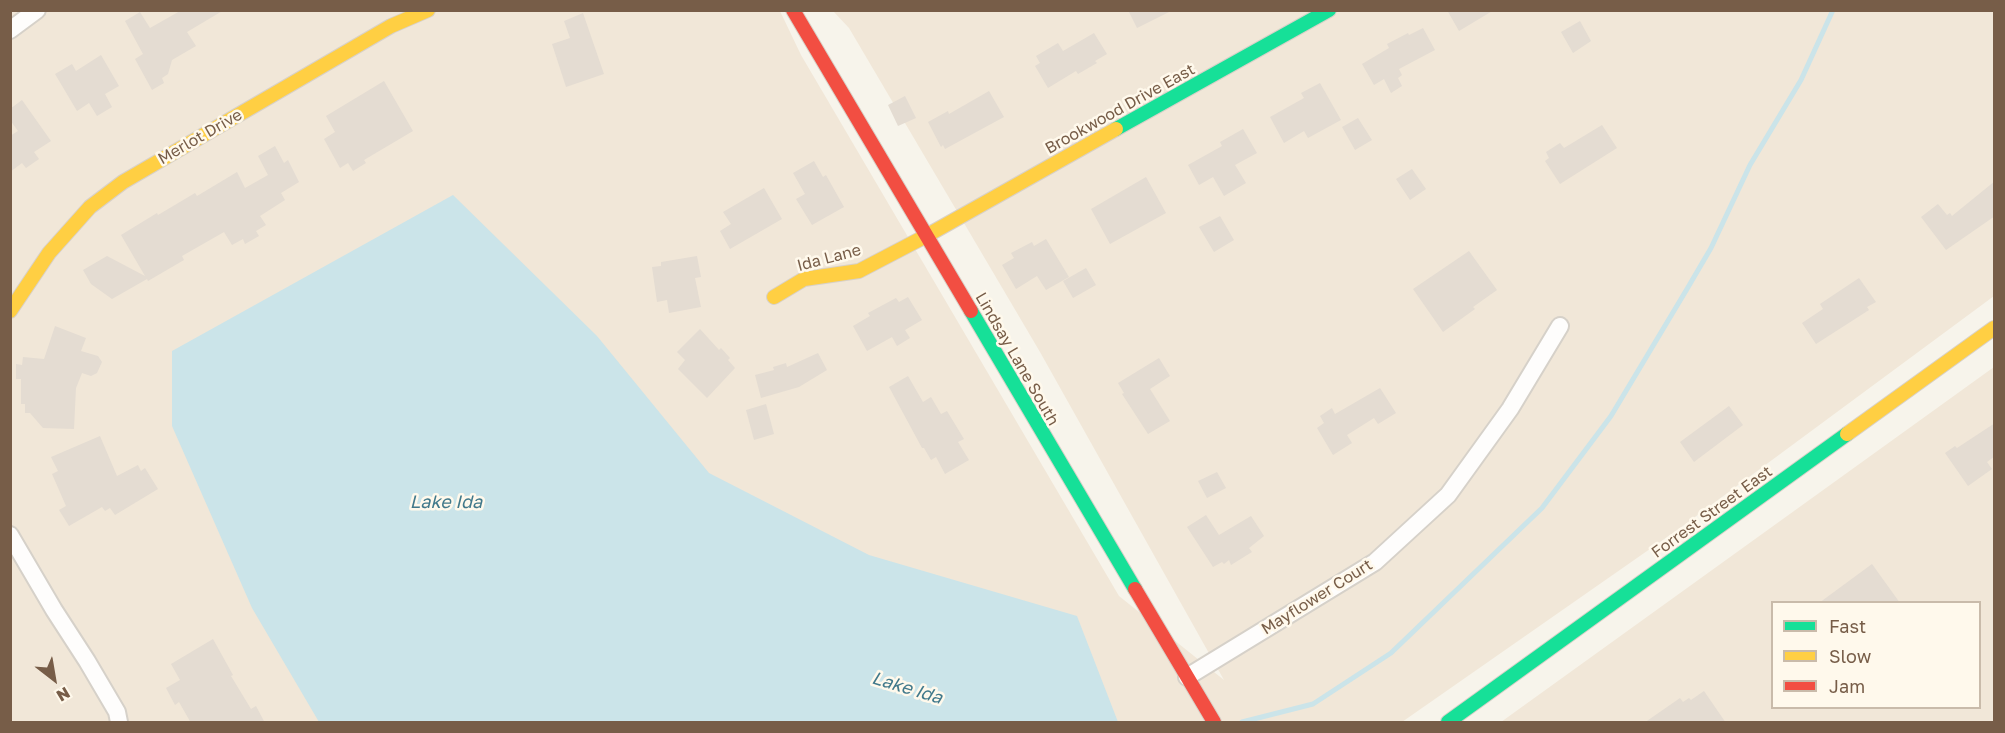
<!DOCTYPE html>
<style>
body{margin:0}
#map{position:relative;width:2005px;height:733px;overflow:hidden;background:#f7f4eb;font-family:"Golos Text",sans-serif}
canvas{display:block}
.frame{position:absolute;inset:0;border:12px solid #775d48;pointer-events:none}
.legend{position:absolute;left:1771px;top:601px;width:210px;height:108px;box-sizing:border-box;background:#fff9ec;border:2px solid #c9bbaa;margin:0;padding:8px 10px;list-style:none;font-size:18px;color:#775d48}
.legend li{display:flex;align-items:center;gap:12px;height:30px}
.legend b{width:30px;border:2px solid #c9bbaa}
.north{position:absolute;left:24px;top:649px;width:60px;height:60px;-webkit-text-stroke:4px #fff9ec;paint-order:stroke;rotate:149deg;font-size:16px;font-weight:700;line-height:24px;text-align:center;color:#775d48}
.north::after{content:'';display:block;margin:auto;width:21px;height:27px;background:#775d48;clip-path:polygon(50% 0,100% 100%,50% 72%,0 100%)}
</style>
<div id="map">
<canvas width="2005" height="733"></canvas>
<div class="frame"></div>
<ul class="legend">
<li><b style="height:8px;background:#16e098"></b>Fast</li>
<li><b style="height:8px;background:#ffcf43"></b>Slow</li>
<li><b style="height:8px;background:#f24e42"></b>Jam</li>
</ul>
<div class="north">N</div>
</div>
<script>
const c = document.querySelector('canvas').getContext('2d');
c.lineJoin = 'round';
function fill(path, color) { c.fillStyle = color; c.fill(path, 'evenodd'); }
const toPath = rows => new Path2D(rows.map(r => 'M' + r).join(''));
function trace(path, color, width, dash) { c.strokeStyle = color; c.lineWidth = width; c.lineCap = dash ? 'butt' : 'round'; c.setLineDash(dash || []); c.stroke(path); }
function drawText(font, color, halo, rows, align = 'center') {
  c.font = font + ' "Golos Text",sans-serif'; c.lineWidth = 5; c.setLineDash([]); c.textBaseline = 'middle'; c.strokeStyle = halo; c.fillStyle = color; for (const [text, x, y, turn = 0] of rows) {
    c.save(); c.translate(x, y); c.rotate((+turn || 0) * Math.PI / 180); c.textAlign = isNaN(turn) ? turn : align; if (halo) c.strokeText(text, 0, 0); c.fillText(text, 0, 0); c.restore();
  }
}
fill(toPath([
 [10,11,780,11,801,55,1119,596,1224,680,1040,352,849,28,833,11,1994,11,1994,296,1680,528,1402,722,11,722],
 [1994,367,1994,722,1501,722],
 [1772,602,1980,602,1980,708,1772,708]
]), '#f1e7d8');
fill(toPath([
 [453,195,597,336,709,473,869,555,1077,616,1118,722,319,722,252,608,172,426,172,351]
]), '#cbe4e9');
trace(toPath([
 [1242,722,1313,704,1391,653,1542,508,1611,416,1687,289,1711,248,1750,165,1801,80,1833,10]
]), '#cbe4e9', 5);
fill(toPath([
 [224,10,187,32,196,46,172,60,168,74,162,78,164,83,152,90,135,59,143,54,125,21,140,12,150,28,180,11],
 [1128,10,1173,10,1137,28],
 [1447,10,1494,10,1459,31],
 [583,13,604,74,566,87,552,44,570,38,564,21],
 [1580,21,1591,41,1573,53,1561,32],
 [1423,28,1435,50,1399,69,1402,75,1398,78,1402,86,1391,93,1384,79,1374,85,1362,64,1389,48,1387,44,1408,33,1409,35],
 [1094,33,1107,54,1095,61,1097,63,1078,74,1076,71,1048,88,1035,66,1040,63,1036,56,1058,43,1063,51],
 [101,55,119,86,105,94,112,107,97,116,89,103,77,111,55,74,72,64,76,71],
 [384,81,413,131,364,160,366,163,353,171,348,163,340,168,324,139,335,132,326,116],
 [1320,83,1341,120,1308,138,1304,131,1284,143,1270,117,1304,98,1301,93],
 [989,91,1004,117,945,149,943,145,941,147,928,122,948,111,949,114],
 [905,96,916,118,898,126,888,105],
 [22,100,51,141,34,152,39,159,26,168,22,163,10,172,10,136,18,131,10,120,10,109],
 [1358,118,1372,140,1355,150,1342,127],
 [1602,125,1617,148,1560,184,1545,161,1549,158,1546,152,1560,143,1564,148],
 [1243,129,1257,153,1235,165,1246,183,1224,196,1213,177,1199,185,1188,165,1222,146,1220,142],
 [275,146,284,163,288,160,299,182,281,193,285,200,260,216,266,225,256,231,259,236,245,244,243,239,232,245,224,232,182,256,184,260,148,281,147,279,112,299,91,284,83,270,107,256,145,276,121,235,157,213,158,215,195,193,197,196,237,172,245,188,268,175,258,156],
 [814,161,823,177,826,175,844,207,812,225,796,199,805,194,793,173],
 [1412,169,1426,189,1410,200,1396,179],
 [1146,177,1166,213,1110,244,1091,209],
 [1995,181,1995,216,1946,250,1921,217,1938,204,1947,215,1950,213,1952,216],
 [764,188,782,219,730,249,720,231,731,224,723,212],
 [1220,216,1234,240,1214,252,1199,227],
 [1046,239,1069,277,1046,290,1037,276,1016,289,1002,265,1014,258,1011,253,1032,242,1034,246],
 [1469,251,1497,290,1473,307,1475,309,1443,332,1413,289],
 [697,256,701,277,695,278,701,307,669,313,667,300,657,302,652,267,661,266,661,262],
 [1086,268,1096,285,1073,298,1063,281],
 [1859,278,1876,302,1867,307,1869,310,1816,344,1802,323,1823,309,1820,304],
 [908,297,922,320,905,330,910,338,897,346,892,337,867,351,853,326,870,316,868,313,896,298,899,302],
 [55,326,86,338,81,351,98,356,102,362,97,373,91,376,82,373,76,388,74,429,43,428,30,413,25,413,25,404,21,404,21,379,16,379,16,364,22,365,23,357,44,359],
 [700,329,719,350,721,348,730,358,728,360,735,368,707,398,678,369,685,360,677,352],
 [818,353,827,370,799,387,761,398,755,375,774,370,773,367,786,363,787,367],
 [1159,358,1170,376,1150,389,1170,421,1148,434,1122,394,1124,393,1118,383],
 [908,376,923,402,931,397,941,414,947,411,964,439,958,442,969,460,945,474,936,457,931,460,924,448,922,448,889,387],
 [1380,388,1396,413,1378,424,1374,418,1347,435,1352,443,1333,455,1317,428,1324,423,1320,416,1332,408,1335,414],
 [766,404,774,434,754,440,746,410],
 [1729,406,1743,425,1694,462,1680,442],
 [1995,423,1995,456,1987,462,1992,469,1968,486,1945,453,1955,446,1957,448],
 [100,436,117,476,138,465,141,471,145,468,158,489,115,515,110,508,105,511,102,507,69,526,59,510,66,506,52,474,58,471,51,457],
 [1217,472,1226,488,1207,498,1198,481],
 [1206,515,1219,535,1251,516,1264,536,1249,548,1252,552,1231,565,1229,560,1224,564,1222,562,1213,567,1187,527],
 [1872,564,1900,603,1819,603],
 [213,639,233,675,231,676,251,709,256,706,265,723,191,723,179,702,175,705,166,688,180,680,171,664],
 [1704,691,1726,723,1644,723,1680,698,1683,702,1689,698,1691,700]
]), '#e4dcd2');
const street = toPath([
 [10,30,37,10],
 [10,535,54,610,87,661,117,712,119,722],
 [1187,677,1375,562,1448,495,1510,409,1560,326]
]);
const fast = toPath([
 [1116,129,1329,10],
 [971,311,1135,589],
 [1448,722,1847,434]
]);
const slow = toPath([
 [774,297,804,279,859,271,926,236,1116,129],
 [10,311,49,253,90,207,123,182,391,26,428,10],
 [1847,434,1994,328]
]);
const jam = toPath([
 [793,10,971,311],
 [1135,589,1214,722]
]);
trace(street, '#d6d1c9', 20);
trace(fast, '#d8d1c8', 16);
trace(slow, '#d8d1c8', 16);
trace(jam, '#d8d1c8', 16);
trace(street, '#fefdfc', 16);
trace(fast, '#16e098', 14);
trace(slow, '#ffcf43', 14);
trace(jam, '#f24e42', 14);
drawText('16px', '#775d48', '#fff9ec', [
 ["Brookwood Drive East",1120,109,-29],
 ["Merlot Drive",200,137,-30],
 ["Ida Lane",829,258,-15],
 ["Lindsay Lane South",1017,359,60],
 ["Forrest Street East",1712,512,-36],
 ["Mayflower Court",1317,597,-32]
]);
drawText('italic 18px', '#41798b', '#fff9ec', [
 ["Lake Ida",446,502],
 ["Lake Ida",907,688,17]
]);
</script>
